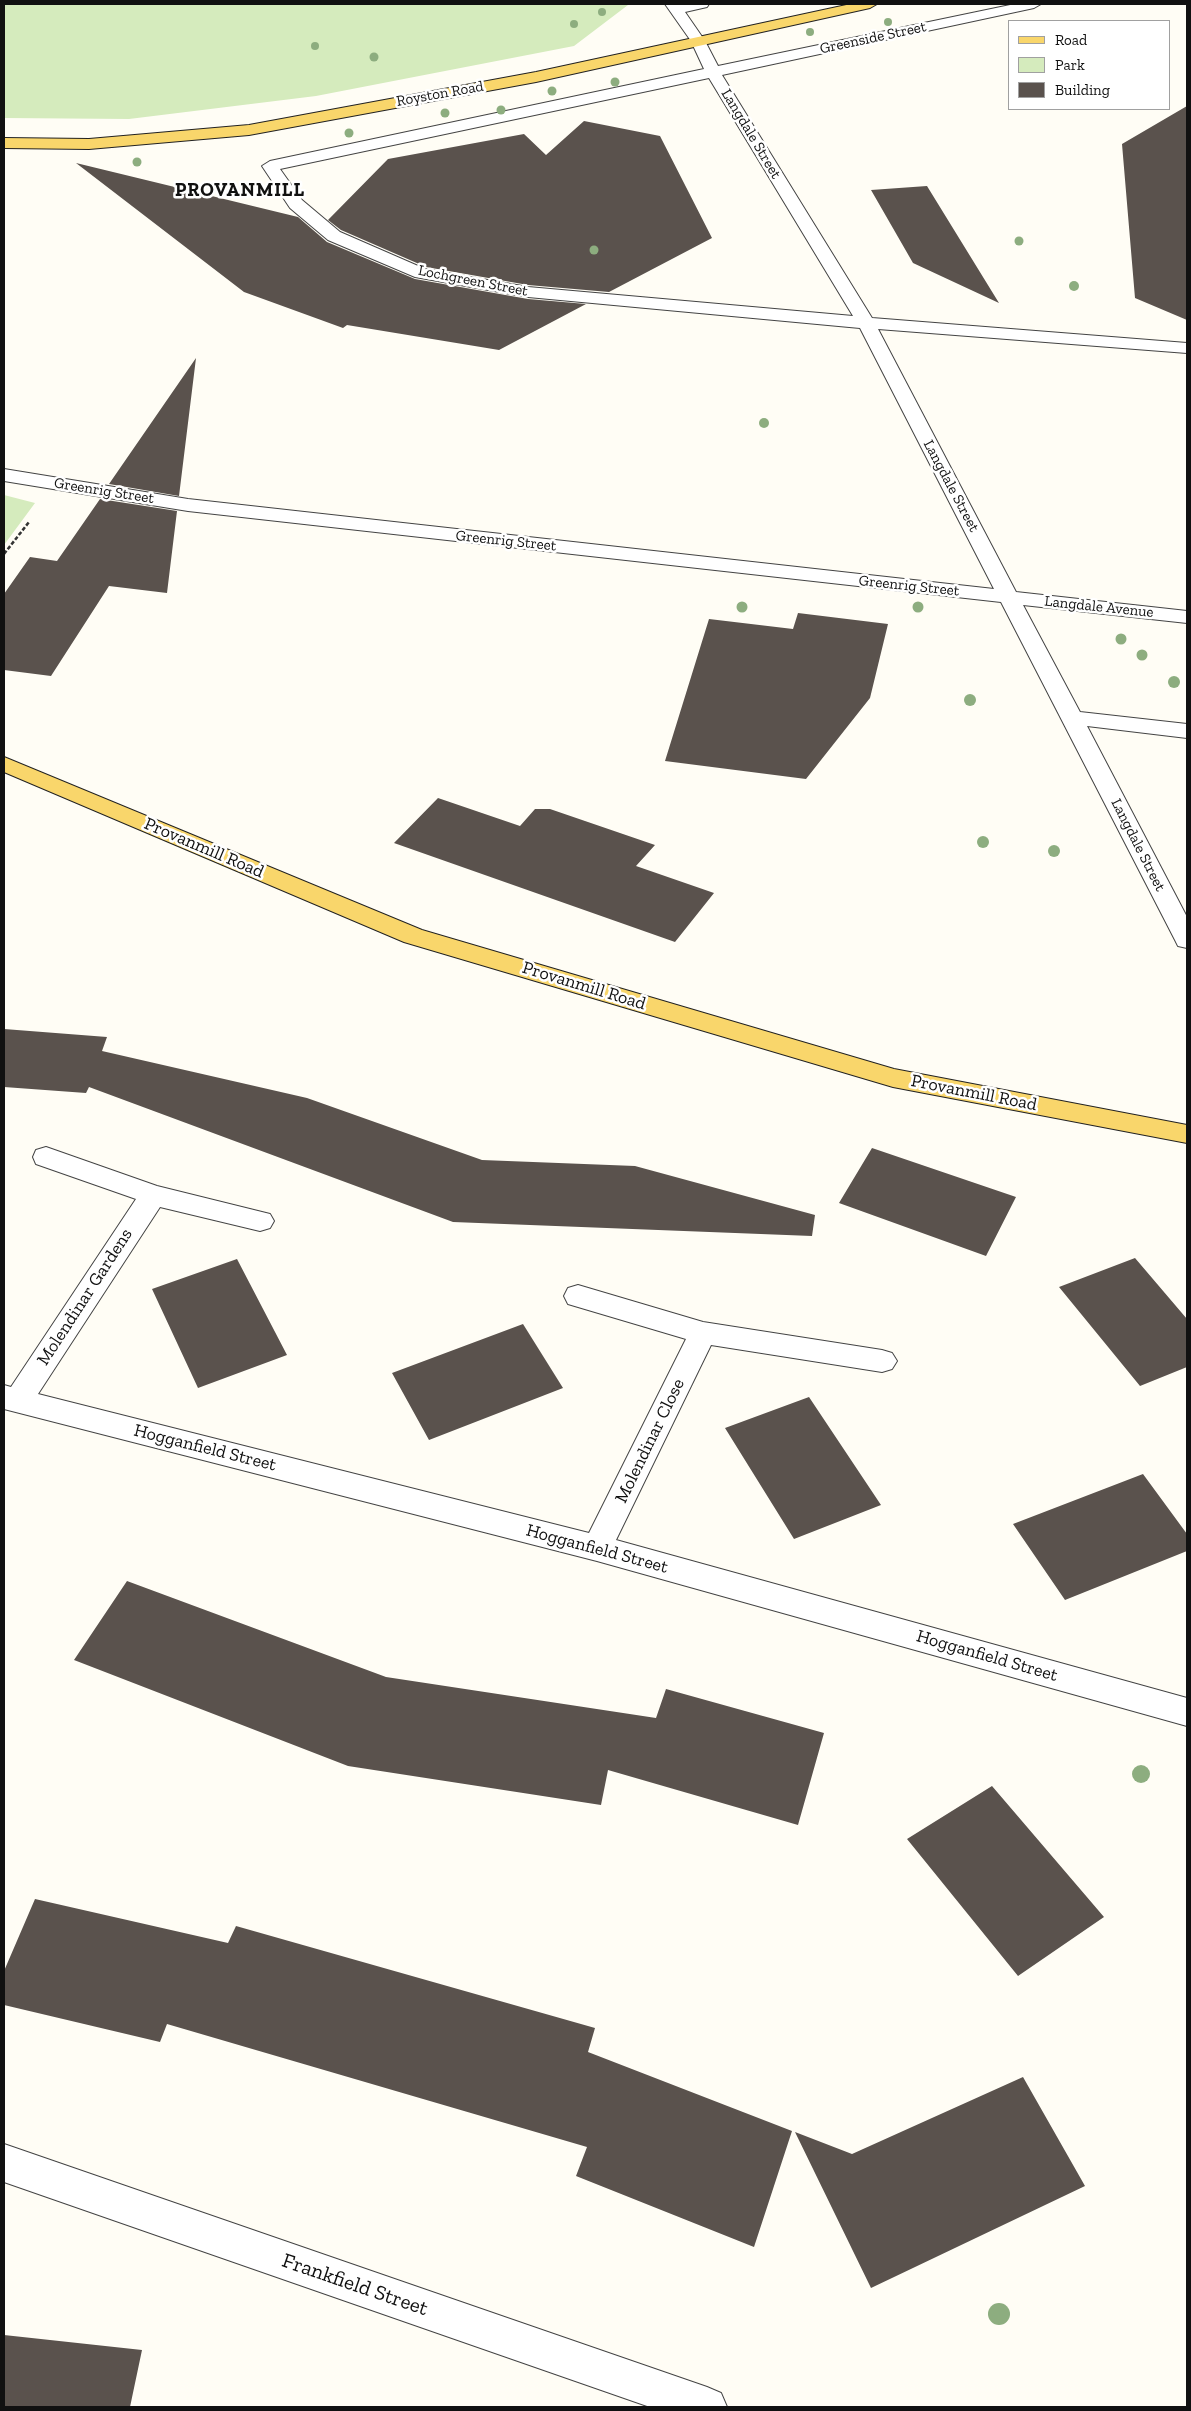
<!DOCTYPE html>
<style>
body{margin:0}
#map{position:relative;width:1191px;height:2411px;overflow:hidden;background:#fffdf5;font-family:"Zilla Slab",serif}
canvas{display:block}
.frame{position:absolute;inset:0;border:5px solid #111;pointer-events:none}
.legend{position:absolute;left:1008px;top:20px;width:162px;height:90px;box-sizing:border-box;background:#fff;border:1px solid #a0a0a0;margin:0;padding:6px 9px;list-style:none;font-size:15px;color:#111}
.legend li{display:flex;align-items:center;gap:10px;height:25px}
.legend b{width:25px;border:1px solid #a0a0a0}
</style>
<div id="map">
<canvas width="1191" height="2411"></canvas>
<div class="frame"></div>
<ul class="legend">
<li><b style="height:6px;background:#f9d66b"></b>Road</li>
<li><b style="height:14px;background:#d5ebbd"></b>Park</li>
<li><b style="height:14px;background:#5a524d"></b>Building</li>
</ul>
</div>
<script>
const c = document.querySelector('canvas').getContext('2d');
c.lineJoin = 'round';
function fill(path, color) { c.fillStyle = color; c.fill(path, 'evenodd'); }
const toPath = rows => new Path2D(rows.map(r => 'M' + r).join(''));
function trace(path, color, width, dash) { c.strokeStyle = color; c.lineWidth = width; c.lineCap = dash ? 'butt' : 'round'; c.setLineDash(dash || []); c.stroke(path); }
function drawText(font, color, halo, rows, align = 'center') {
  c.font = font + ' "Zilla Slab",serif'; c.lineWidth = 5; c.setLineDash([]); c.textBaseline = 'middle'; c.strokeStyle = halo; c.fillStyle = color; for (const [text, x, y, turn = 0] of rows) {
    c.save(); c.translate(x, y); c.rotate((+turn || 0) * Math.PI / 180); c.textAlign = isNaN(turn) ? turn : align; if (halo) c.strokeText(text, 0, 0); c.fillText(text, 0, 0); c.restore();
  }
}
fill(toPath([
 [4,4,626,4,628,5,574,46,316,96,129,119,4,118],
 [4,495,35,503,4,545]
]), '#d5ebbd');
fill(toPath([
 [1187,106,1187,320,1135,298,1122,144],
 [584,121,660,136,712,238,609,292,528,285,426,267,341,230,328,220,388,159,524,134,546,155],
 [76,163,298,217,327,242,415,279,528,299,586,304,499,350,347,325,343,328,244,292],
 [927,186,999,303,913,263,871,190],
 [196,358,179,496,109,484],
 [100,499,177,511,167,593,109,586,51,676,4,670,4,594,30,557,57,561],
 [798,613,888,624,870,698,806,779,665,761,709,619,793,629],
 [438,798,520,826,535,809,550,809,655,845,636,866,714,893,675,942,394,843],
 [4,1029,107,1037,102,1051,307,1098,482,1160,635,1166,815,1215,812,1236,453,1222,89,1087,86,1093,4,1087],
 [872,1148,1016,1197,986,1256,839,1203],
 [1135,1258,1187,1319,1187,1367,1140,1386,1059,1287],
 [237,1259,287,1355,198,1388,152,1289],
 [523,1324,563,1388,429,1440,392,1373],
 [809,1397,881,1505,794,1539,725,1428],
 [1143,1474,1187,1534,1187,1551,1065,1600,1013,1524],
 [127,1581,386,1677,656,1718,666,1689,824,1733,798,1825,608,1770,601,1805,348,1766,74,1660],
 [992,1786,1104,1917,1018,1976,907,1839],
 [35,1899,228,1943,236,1926,595,2028,588,2052,792,2131,754,2247,576,2176,587,2147,167,2024,160,2042,4,2005,4,1971],
 [1023,2077,1085,2186,871,2288,795,2132,852,2154],
 [4,2335,142,2350,130,2407,4,2407]
]), '#5a524d');
const minor = toPath([
 [665,4,709,4,707,7,685,12,705,41,718,66,1015,4,1041,4,1034,8,722,75,872,318,1187,343,1187,353,878,329,1016,592,1187,611,1187,623,1023,605,1080,712,1187,724,1187,738,1087,726,1187,917,1187,948,1178,946,1175,940,1001,602,188,511,4,481,4,469,188,499,994,589,860,328,528,297,415,277,328,240,290,208,262,166,270,161,704,69,691,41,665,4],
 [709,78,853,316,528,287,425,269,340,232,302,200,280,169,709,78],
 [46,1147,157,1186,270,1214,274,1221,270,1228,260,1231,160,1207,38,1394,589,1533,686,1339,568,1304,564,1296,568,1288,578,1285,703,1322,882,1350,892,1353,897,1361,892,1369,882,1372,711,1345,616,1540,1187,1698,1187,1726,597,1561,4,1409,4,1385,11,1387,136,1199,36,1164,33,1157,36,1150,46,1147],
 [4,2144,707,2387,721,2393,727,2407,650,2407,4,2182,4,2144]
]);
const major = toPath([
 [851,4,877,4,870,8,536,82,249,135,89,149,4,148,4,138,89,139,249,125,536,72,851,4],
 [4,757,422,930,894,1069,1187,1125,1187,1143,893,1087,404,942,4,772,4,757]
]);
trace(minor, '#444', 2);
trace(major, '#222', 2);
trace(toPath([
 [4,554,29,522]
]), '#333', 2.5, [4, 2]);
fill(minor, '#fff');
fill(major, '#f9d66b');
c.fillStyle = '#8dad7f';
for (const [x, y, r] of [
 [602,12,4],
 [888,22,4],
 [574,24,4],
 [810,32,4],
 [315,46,4],
 [374,57,4.5],
 [615,82,4.5],
 [552,91,4.5],
 [501,110,4.5],
 [445,113,4.5],
 [349,133,4.5],
 [137,162,4.5],
 [1019,241,4.5],
 [594,250,4.5],
 [1074,286,5],
 [764,423,5],
 [742,607,5.5],
 [918,607,5.5],
 [1121,639,5.5],
 [1142,655,5.5],
 [1174,682,6],
 [970,700,6],
 [983,842,6],
 [1054,851,6],
 [1141,1774,9],
 [999,2314,11]
]) { c.beginPath(); c.arc(x, y, r, 0, 2 * Math.PI); c.fill(); }
drawText('15px', '#111', '#fff', [
 ["Greenside Street",873,38,-12],
 ["Royston Road",440,94,-10],
 ["Langdale Street",751,134,59],
 ["Lochgreen Street",473,281,11],
 ["Langdale Street",951,486,62],
 ["Greenrig Street",104,491,9],
 ["Greenrig Street",506,541,6],
 ["Greenrig Street",909,586,6],
 ["Langdale Avenue",1099,607,6],
 ["Langdale Street",1138,845,63]
]);
drawText('18px', '#111', '#fff', [
 ["Provanmill Road",204,848,23],
 ["Provanmill Road",584,986,17],
 ["Provanmill Road",974,1093,11],
 ["Molendinar Gardens",85,1297,-57],
 ["Molendinar Close",650,1441,-64],
 ["Hogganfield Street",205,1448,14],
 ["Hogganfield Street",597,1549,15],
 ["Hogganfield Street",987,1656,16]
]);
c.letterSpacing = '1px';
drawText('bold 19px', '#111', '#fff', [
 ["PROVANMILL",240,191]
]);
c.letterSpacing = '0px';
drawText('21px', '#111', '#fff', [
 ["Frankfield Street",355,2285,19]
]);
</script>
